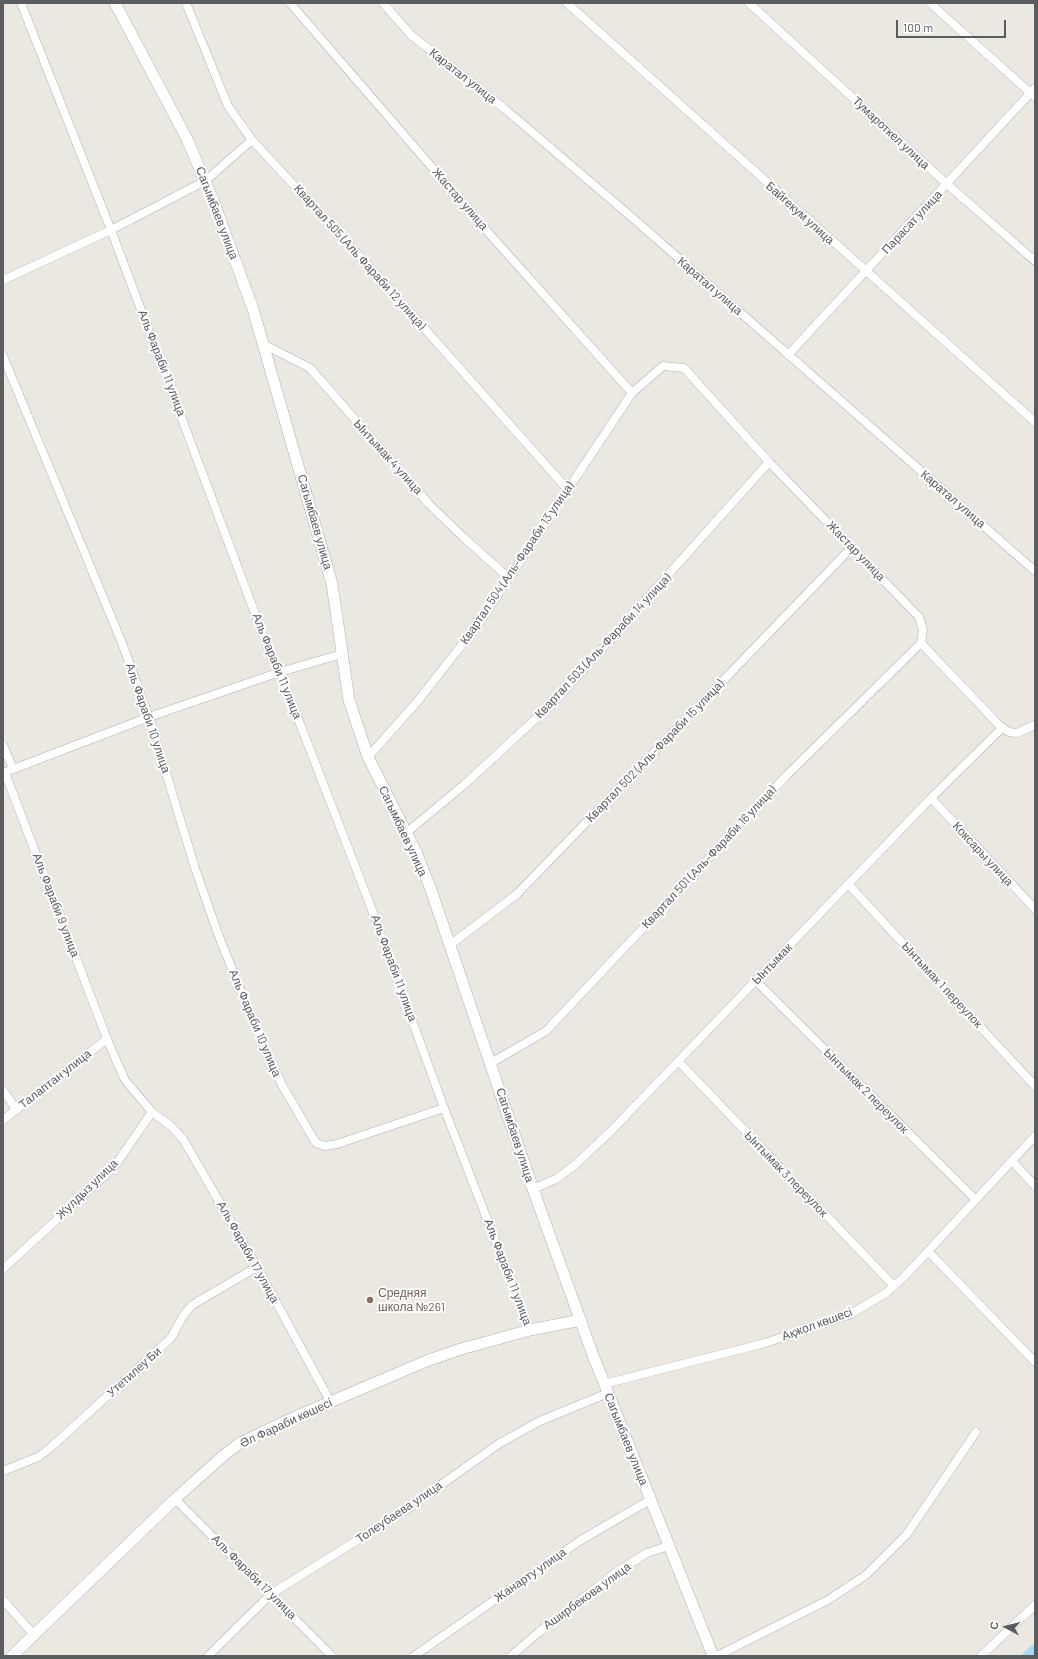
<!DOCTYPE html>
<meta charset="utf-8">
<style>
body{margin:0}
#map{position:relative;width:1038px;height:1659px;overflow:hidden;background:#ebe8e1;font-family:Barlow,sans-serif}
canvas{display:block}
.frame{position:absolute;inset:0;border:4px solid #595d60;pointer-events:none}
.north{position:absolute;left:986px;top:1607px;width:40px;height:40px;-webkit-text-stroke:3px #fff;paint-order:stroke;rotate:277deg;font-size:11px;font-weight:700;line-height:16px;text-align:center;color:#595d60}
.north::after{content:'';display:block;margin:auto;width:14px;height:18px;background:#595d60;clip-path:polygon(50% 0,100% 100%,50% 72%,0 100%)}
.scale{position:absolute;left:896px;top:20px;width:110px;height:18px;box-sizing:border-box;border:2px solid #595d60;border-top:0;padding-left:5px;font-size:12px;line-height:14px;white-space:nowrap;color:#595d60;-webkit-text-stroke:3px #fff;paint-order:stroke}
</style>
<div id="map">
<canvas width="1038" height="1659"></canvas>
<div class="frame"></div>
<div class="north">С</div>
<div class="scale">100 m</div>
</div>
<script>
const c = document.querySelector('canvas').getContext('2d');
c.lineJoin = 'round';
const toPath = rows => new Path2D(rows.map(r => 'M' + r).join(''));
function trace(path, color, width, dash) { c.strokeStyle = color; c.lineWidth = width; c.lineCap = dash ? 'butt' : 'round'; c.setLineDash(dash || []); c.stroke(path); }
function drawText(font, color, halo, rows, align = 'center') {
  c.font = font + ' Barlow,sans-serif'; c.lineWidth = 4; c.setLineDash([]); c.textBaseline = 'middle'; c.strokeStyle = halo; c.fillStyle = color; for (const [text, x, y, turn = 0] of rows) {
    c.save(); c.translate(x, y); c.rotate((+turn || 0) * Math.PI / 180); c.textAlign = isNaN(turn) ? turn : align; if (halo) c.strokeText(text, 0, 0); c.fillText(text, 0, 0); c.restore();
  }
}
trace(toPath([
 [1026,1656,1035,1648]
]), '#a4d9f8', 8);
const street = toPath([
 [21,3,111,230,268,648,280,672,369,902,444,1108,530,1330],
 [186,3,228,106,252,140,376,274,568,490],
 [290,3,494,239,632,393],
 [383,3,411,35,505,109,635,220,1035,571],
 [567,3,1035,422],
 [749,3,947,184,1035,261],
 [930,3,1035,97],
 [3,280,111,230,205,181,252,140],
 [263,344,310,368,429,504,463,537,509,578],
 [788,355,1035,88],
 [3,356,122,643,149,717,195,868,218,934,252,1019,282,1085,316,1143,325,1146,337,1144,444,1108],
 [3,745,13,769],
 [368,757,417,702,479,623,632,393,663,366,684,368,769,462,919,617,923,630,921,643,999,725,1009,732,1017,733,1035,725],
 [3,773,149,717,280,672,342,654],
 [931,798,1035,909],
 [406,833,465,784,557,699,769,462],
 [848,884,1035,1086],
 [450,945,517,894,852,547],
 [756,981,976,1200],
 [679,1062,894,1286],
 [491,1063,546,1031,788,774,921,643],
 [3,1090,16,1109],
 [152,1112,171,1126,183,1139,257,1267,330,1401],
 [3,1120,107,1039],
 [1012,1161,1035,1186],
 [533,1189,556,1179,575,1165,612,1130,931,798,1002,728],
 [928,1251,1035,1362],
 [3,1269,114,1167,152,1112,125,1080,109,1044,5,773],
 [604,1384,765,1343,851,1314,886,1293,904,1277,1035,1136],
 [3,1471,38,1457,49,1449,171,1338,183,1316,192,1305,257,1267],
 [175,1499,332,1656],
 [3,1600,34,1635],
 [208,1656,271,1594,404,1511,500,1443,540,1421,608,1393],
 [414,1656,581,1540,650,1500],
 [511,1656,539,1632,618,1571,647,1553,668,1546],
 [717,1656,828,1600,866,1575,907,1534,976,1432],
 [981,1656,1035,1605]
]);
const secondary = toPath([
 [115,3,187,139,213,200,253,309,332,584,349,700,368,757,416,852,430,887,533,1189,594,1358,713,1656],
 [12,1656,175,1499,223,1456,240,1443,295,1417,429,1360,461,1349,530,1330,581,1320]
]);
trace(street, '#aeb2b5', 9);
trace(secondary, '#adb1b5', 12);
trace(street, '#fff', 8);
trace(secondary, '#fff', 11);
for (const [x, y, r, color] of [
 [370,1300,4,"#8d6e63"]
]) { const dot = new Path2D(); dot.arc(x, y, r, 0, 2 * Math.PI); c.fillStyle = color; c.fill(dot); trace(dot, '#fff', 1.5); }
drawText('12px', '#595d60', '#fff', [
 ["Каратал улица",463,76,38],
 ["Тумароткел улица",891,133,43],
 ["Жастар улица",460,199,49],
 ["Сагымбаев улица",217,213,69],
 ["Байгекум улица",800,213,42],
 ["Парасат улица",912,222,-47],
 ["Квартал 505 (Аль Фараби 12 улица)",360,257,48],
 ["Каратал улица",710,286,41],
 ["Аль Фараби 11 улица",162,363,69],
 ["Ынтымак 4 улица",388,457,48],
 ["Каратал улица",953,499,41],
 ["Сагымбаев улица",315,522,74],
 ["Жастар улица",856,551,46],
 ["Квартал 504 (Аль-Фараби 13 улица)",517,563,-56],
 ["Квартал 503 (Аль-Фараби 14 улица)",603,646,-47],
 ["Аль Фараби 11 улица",277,666,68],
 ["Аль Фараби 10 улица",148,718,71],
 ["Квартал 502 (Аль-Фараби 15 улица)",655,751,-46],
 ["Сагымбаев улица",403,831,65],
 ["Коксары улица",983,854,47],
 ["Квартал 501 (Аль-Фараби 16 улица)",709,857,-47],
 ["Аль Фараби 9 улица",56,905,69],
 ["Ынтымак",772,964,-46],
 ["Аль Фараби 11 улица",394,968,70],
 ["Ынтымак 1 переулок",942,985,47],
 ["Аль Фараби 10 улица",255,1023,67],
 ["Талаптан улица",55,1079,-38],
 ["Ынтымак 2 переулок",866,1091,45],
 ["Сагымбаев улица",515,1135,72],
 ["Ынтымак 3 переулок",786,1174,46],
 ["Жулдыз улица",87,1189,-44],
 ["Аль Фараби 17 улица",248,1252,61],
 ["Аль Фараби 11 улица",508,1272,69],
 ["Ақжол көшесі",817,1324,-20],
 ["Утетилеу Би",134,1372,-42],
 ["Әл Фараби көшесі",286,1423,-25],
 ["Сагымбаев улица",626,1439,68],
 ["Толеубаева улица",399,1512,-34],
 ["Жанарту улица",530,1575,-35],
 ["Аль Фараби 17 улица",254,1577,45],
 ["Аширбекова улица",587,1596,-36]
]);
drawText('12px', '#785e54', '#fff', [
 ["Средняя",378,1293],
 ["школа №261",378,1307]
], 'left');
</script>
